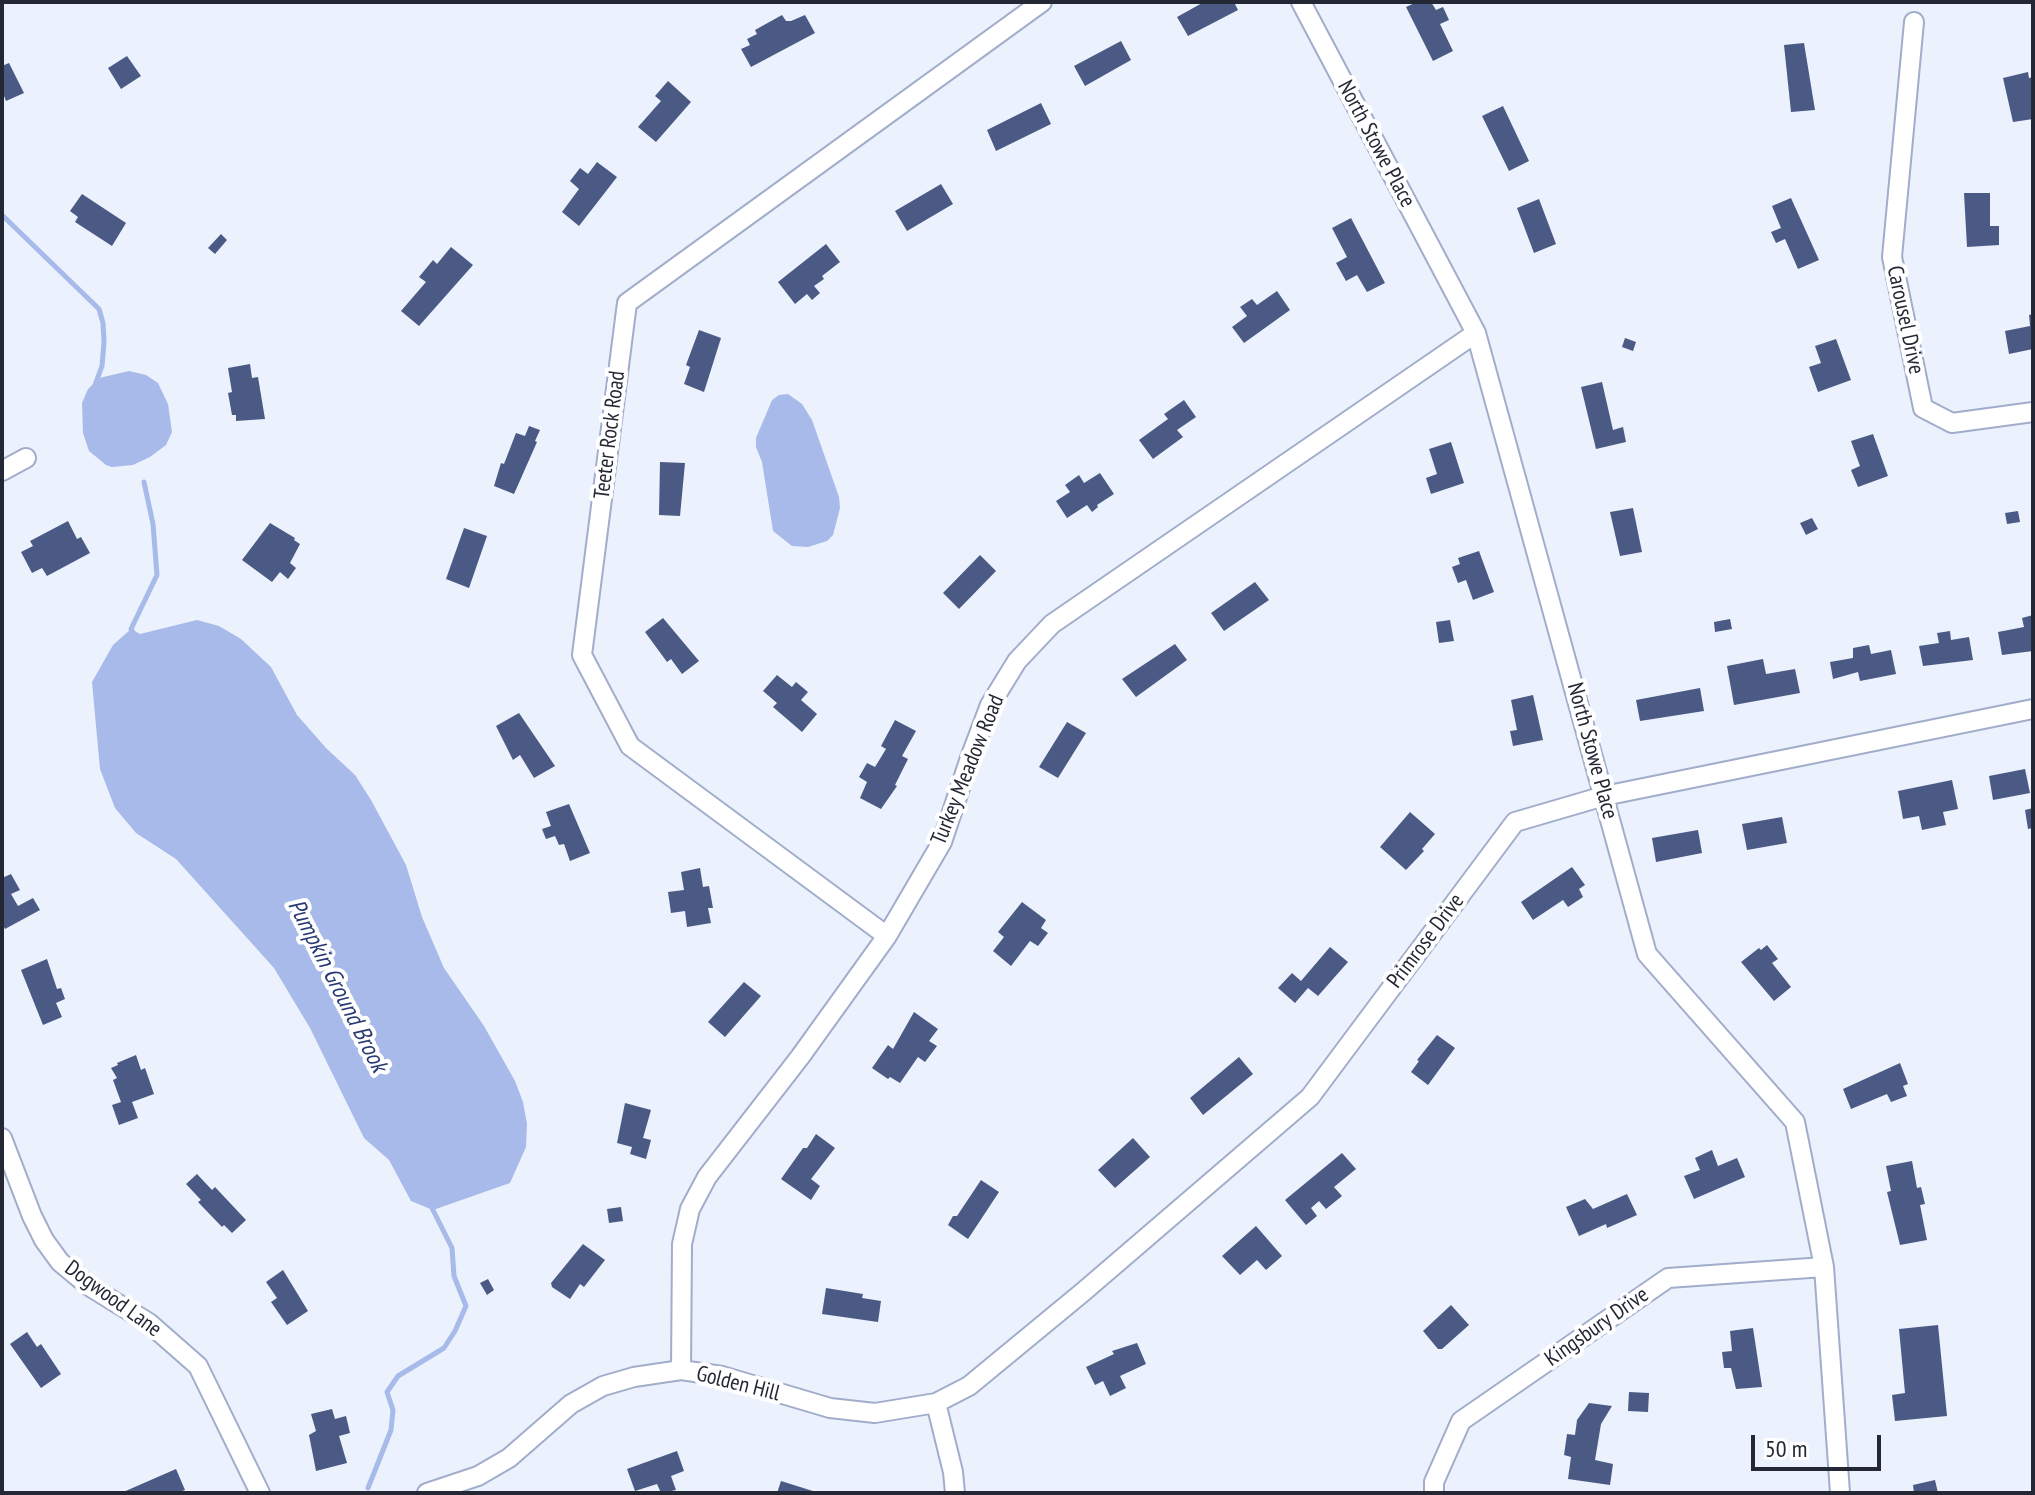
<!DOCTYPE html>
<style>
body{margin:0}
#map{position:relative;width:2035px;height:1495px;overflow:hidden;background:#ebf1fd;font-family:"PT Sans Narrow",sans-serif}
canvas{display:block}
.frame{position:absolute;inset:0;border:4px solid #242834;pointer-events:none}
.scale{position:absolute;left:1751px;top:1435px;width:130px;height:36px;box-sizing:border-box;border:4px solid #242834;border-top:0;padding-left:10px;font-size:24px;line-height:28px;white-space:nowrap;color:#242834;-webkit-text-stroke:6px #fff;paint-order:stroke}
</style>
<div id="map">
<canvas width="2035" height="1495"></canvas>
<div class="frame"></div>
<div class="scale">50 m</div>
</div>
<script>
const c = document.querySelector('canvas').getContext('2d');
c.lineJoin = 'round';
function fill(path, color) { c.fillStyle = color; c.fill(path, 'evenodd'); }
const toPath = rows => new Path2D(rows.map(r => 'M' + r).join(''));
function trace(path, color, width, dash) { c.strokeStyle = color; c.lineWidth = width; c.lineCap = dash ? 'butt' : 'round'; c.setLineDash(dash || []); c.stroke(path); }
function drawText(font, color, halo, rows, align = 'center') {
  c.font = font + ' "PT Sans Narrow",sans-serif'; c.lineWidth = 8; c.setLineDash([]); c.textBaseline = 'middle'; c.strokeStyle = halo; c.fillStyle = color; for (const [text, x, y, turn = 0] of rows) {
    c.save(); c.translate(x, y); c.rotate((+turn || 0) * Math.PI / 180); c.textAlign = isNaN(turn) ? turn : align; if (halo) c.strokeText(text, 0, 0); c.fillText(text, 0, 0); c.restore();
  }
}
fill(toPath([
 [129,371,146,375,158,383,168,404,172,432,166,445,150,457,133,465,112,467,106,465,89,451,83,433,82,403,88,389,99,378],
 [788,394,802,404,812,420,839,497,840,508,833,535,827,541,808,547,792,546,773,531,762,462,756,447,756,438,772,400,779,395],
 [197,620,219,626,241,639,271,667,297,715,326,748,355,775,371,800,406,865,422,917,444,968,484,1026,515,1081,523,1102,527,1124,526,1147,510,1183,433,1210,411,1201,389,1160,364,1138,310,1028,274,968,176,859,136,833,115,808,100,769,92,682,113,645,131,629,140,634]
]), '#a7bae9');
trace(toPath([
 [2,215,99,309,103,323,104,342,102,366,95,385],
 [134,634,131,629,157,575,153,524,144,482],
 [368,1488,391,1430,393,1410,387,1392,398,1376,444,1348,455,1331,466,1306,454,1276,452,1248,430,1204]
]), '#a7bae9', 5);
fill(toPath([
 [1204,2,1234,2,1238,10,1188,36,1177,17],
 [1417,2,1431,2,1436,10,1443,7,1449,20,1440,24,1453,51,1433,61,1406,7],
 [782,15,786,21,791,21,805,15,815,33,751,67,741,49,750,45,747,39,757,34,755,30],
 [1121,41,1131,60,1085,86,1074,66],
 [1804,43,1815,110,1791,112,1784,45],
 [127,56,141,76,121,89,108,68],
 [9,63,24,93,6,101,2,91,2,66],
 [2028,72,2029,78,2033,77,2033,119,2013,122,2003,78],
 [668,81,691,102,656,142,638,127,661,101,655,96],
 [1041,103,1051,124,996,151,987,130],
 [1503,106,1529,161,1509,171,1482,116],
 [597,162,617,177,579,226,562,212,579,189,570,181,580,168,588,174],
 [941,184,953,204,907,231,895,211],
 [1964,193,1990,193,1990,226,1999,226,1999,245,1967,247],
 [82,194,126,223,112,246,75,222,78,217,70,211],
 [1791,198,1819,260,1798,269,1785,239,1776,243,1771,232,1781,228,1772,206],
 [1539,199,1556,244,1534,253,1517,208],
 [1351,218,1385,283,1367,292,1357,275,1346,281,1336,263,1347,257,1332,228],
 [221,234,227,240,215,254,208,248],
 [826,244,840,262,822,276,824,279,814,286,820,293,812,300,807,294,795,304,778,282],
 [451,247,473,265,419,326,401,311,426,282,419,277,433,260,437,264],
 [1277,291,1290,310,1244,343,1232,327,1247,316,1240,307,1252,299,1257,305],
 [2033,314,2033,349,2009,354,2005,331,2030,326,2029,315],
 [699,330,721,338,704,392,684,384,690,367,686,365],
 [1625,338,1636,342,1633,351,1622,347],
 [1836,339,1851,380,1818,392,1809,367,1821,363,1815,346],
 [250,364,252,378,258,377,265,419,236,421,236,415,232,415,228,393,232,392,228,368],
 [1602,382,1613,430,1623,427,1626,442,1596,449,1581,387],
 [1184,400,1196,417,1177,430,1183,437,1153,459,1139,440,1168,419,1164,414],
 [529,426,540,430,535,441,537,442,514,494,494,486,501,463,504,464,516,433,525,436],
 [1873,434,1888,476,1858,487,1851,470,1860,466,1851,441],
 [1451,442,1464,483,1431,494,1426,478,1437,474,1429,449],
 [660,462,685,463,680,516,659,515],
 [1100,473,1114,494,1097,505,1098,507,1092,512,1087,505,1067,518,1056,501,1070,492,1065,485,1079,475,1084,483],
 [1633,508,1642,552,1620,556,1610,512],
 [2018,511,2020,522,2007,524,2005,513],
 [1812,518,1818,529,1806,535,1800,523],
 [68,521,77,539,81,537,90,553,47,576,42,568,32,573,21,552,33,546,30,541],
 [270,523,295,538,294,540,300,544,290,563,296,568,288,579,280,572,272,582,242,560],
 [464,528,487,536,469,588,446,579],
 [1479,551,1494,592,1473,600,1466,580,1458,583,1452,567,1460,564,1458,558],
 [980,555,996,571,959,609,943,593],
 [1255,582,1269,600,1224,631,1211,613],
 [2033,615,2033,651,2002,655,1998,632,2024,627,2022,618],
 [663,618,699,661,682,674,671,659,667,662,645,632],
 [1730,619,1732,629,1715,632,1714,622],
 [1450,620,1454,641,1439,643,1436,622],
 [1950,631,1951,640,1969,637,1973,660,1923,666,1919,646,1939,643,1937,633],
 [1175,644,1187,660,1136,697,1122,679],
 [1869,645,1871,654,1891,650,1896,674,1860,681,1858,672,1833,679,1830,662,1853,658,1853,648],
 [1763,659,1766,674,1795,669,1800,693,1734,705,1727,666],
 [777,675,792,687,796,682,808,692,801,700,817,714,802,732,773,707,777,703,763,691],
 [1700,688,1704,711,1640,721,1636,700],
 [1533,695,1543,740,1513,746,1510,731,1517,730,1511,700],
 [519,713,555,766,534,778,520,755,513,760,496,726],
 [895,720,916,731,902,756,908,759,895,785,897,786,881,809,860,798,867,782,859,777,867,763,875,767,886,749,881,746],
 [1067,722,1086,733,1058,778,1039,767],
 [2025,769,2030,793,1993,800,1989,776],
 [1952,780,1958,809,1943,812,1946,825,1922,830,1919,816,1903,819,1898,791],
 [569,804,590,853,570,861,564,844,559,845,555,836,546,839,542,829,551,826,546,812],
 [2033,808,2033,828,2028,829,2025,810],
 [1410,812,1435,834,1422,849,1424,851,1406,870,1380,847],
 [1782,817,1787,843,1747,850,1742,824],
 [1698,830,1702,853,1656,862,1652,838],
 [1572,867,1585,885,1579,889,1583,897,1568,907,1563,900,1533,920,1521,902],
 [700,868,703,887,709,886,713,908,708,908,711,923,687,927,685,911,671,913,668,892,684,890,681,872],
 [11,874,20,890,11,894,18,906,33,898,40,910,5,929,2,923,2,878],
 [1022,902,1046,920,1041,928,1048,933,1038,946,1030,941,1011,966,993,951,1004,937,998,932],
 [1767,945,1778,959,1772,963,1791,987,1774,1001,1741,962,1759,948,1761,950],
 [1330,947,1348,962,1318,996,1308,988,1295,1003,1278,988,1292,973,1301,981],
 [47,959,57,989,61,988,65,999,56,1003,62,1017,43,1025,21,970],
 [744,982,761,996,725,1037,708,1022],
 [914,1012,938,1029,929,1041,937,1046,925,1062,918,1057,900,1083,890,1077,888,1079,872,1068,888,1045,893,1049],
 [1437,1035,1455,1048,1428,1085,1411,1072,1419,1061,1417,1060],
 [136,1055,141,1070,145,1068,154,1094,132,1102,138,1118,119,1125,112,1105,121,1102,113,1080,117,1078,111,1068,118,1065,117,1063],
 [1239,1057,1253,1074,1203,1115,1190,1098],
 [1900,1063,1908,1084,1903,1086,1907,1096,1891,1102,1887,1094,1851,1109,1843,1089],
 [625,1103,651,1110,643,1138,651,1140,646,1159,630,1154,632,1147,617,1143],
 [816,1134,835,1148,811,1179,820,1186,811,1200,781,1179,803,1148,807,1148],
 [1133,1138,1150,1157,1115,1188,1098,1170],
 [1712,1150,1718,1166,1737,1158,1745,1177,1694,1199,1684,1176,1700,1170,1695,1158],
 [1342,1153,1356,1169,1334,1187,1342,1196,1326,1209,1319,1201,1311,1208,1317,1216,1306,1225,1285,1200],
 [1912,1161,1917,1188,1921,1187,1925,1204,1920,1205,1927,1240,1900,1245,1887,1192,1891,1191,1886,1166],
 [197,1174,212,1190,215,1187,246,1220,232,1233,224,1225,222,1227,198,1202,201,1200,186,1184],
 [981,1180,999,1192,968,1239,948,1225,953,1216,957,1216],
 [1627,1194,1637,1215,1607,1228,1606,1224,1579,1236,1566,1207,1585,1199,1593,1209],
 [621,1207,623,1221,609,1223,607,1209],
 [1256,1226,1282,1256,1266,1270,1257,1260,1240,1275,1222,1256],
 [583,1244,605,1260,584,1287,580,1284,570,1299,552,1287,551,1283],
 [283,1270,308,1311,287,1325,271,1302,277,1298,266,1282],
 [488,1279,494,1290,487,1295,480,1283],
 [826,1288,863,1294,862,1298,881,1301,878,1322,822,1314],
 [1451,1305,1469,1325,1442,1349,1438,1349,1423,1331],
 [1938,1325,1947,1416,1895,1421,1892,1395,1905,1393,1899,1329],
 [1753,1328,1762,1387,1736,1389,1731,1368,1724,1368,1722,1352,1732,1351,1730,1331],
 [27,1332,37,1347,41,1344,61,1374,41,1388,10,1344],
 [1137,1343,1146,1364,1120,1376,1126,1388,1110,1396,1103,1381,1095,1385,1086,1367,1114,1354,1112,1351],
 [1629,1392,1649,1393,1648,1412,1628,1411],
 [1589,1403,1612,1406,1601,1424,1595,1460,1613,1464,1610,1485,1568,1479,1571,1457,1564,1455,1567,1434,1575,1435,1577,1420],
 [332,1409,335,1419,346,1416,350,1433,339,1436,347,1463,316,1471,309,1435,316,1431,311,1414],
 [677,1451,684,1471,671,1476,676,1490,661,1493,657,1484,635,1491,627,1469],
 [176,1469,185,1490,177,1493,121,1493],
 [1935,1480,1938,1493,1914,1493,1913,1485],
 [781,1481,816,1492,816,1493,777,1493]
]), '#4a5a84');
const minor = toPath([
 [1301,2,1476,333,1647,954,1795,1122,1824,1267,1840,1493],
 [1914,22,1892,257,1923,408,1952,423,2033,412],
 [2,471,26,458],
 [887,936,630,746,582,655,627,303,1042,2],
 [2,1138,32,1216,44,1240,60,1262,89,1286,149,1323,198,1366,260,1493],
 [681,1370,682,1244,690,1209,707,1177,800,1057,887,936,942,842,970,758,990,705,1017,661,1052,624,1476,333],
 [936,1403,953,1472,955,1493],
 [427,1493,478,1476,509,1458,571,1404,603,1386,634,1377,681,1370,722,1376,830,1408,875,1413,936,1403,969,1386,1083,1292,1310,1097,1515,822,1604,796,2033,709],
 [1434,1493,1434,1482,1461,1421,1668,1278,1824,1267]
]);
trace(minor, '#a1adcb', 22);
trace(minor, '#fff', 18);
drawText('22px', '#242834', '#fff', [
 ["North Stowe Place",1376,144,62],
 ["Carousel Drive",1905,320,78],
 ["Teeter Rock Road",610,435,-83],
 ["North Stowe Place",1592,751,75],
 ["Turkey Meadow Road",968,770,-68],
 ["Primrose Drive",1426,941,-53],
 ["Dogwood Lane",113,1299,36],
 ["Kingsbury Drive",1597,1327,-35],
 ["Golden Hill",738,1384,14]
]);
drawText('italic 24px', '#293b74', '#fff', [
 ["Pumpkin Ground Brook",337,986,63]
]);
</script>
